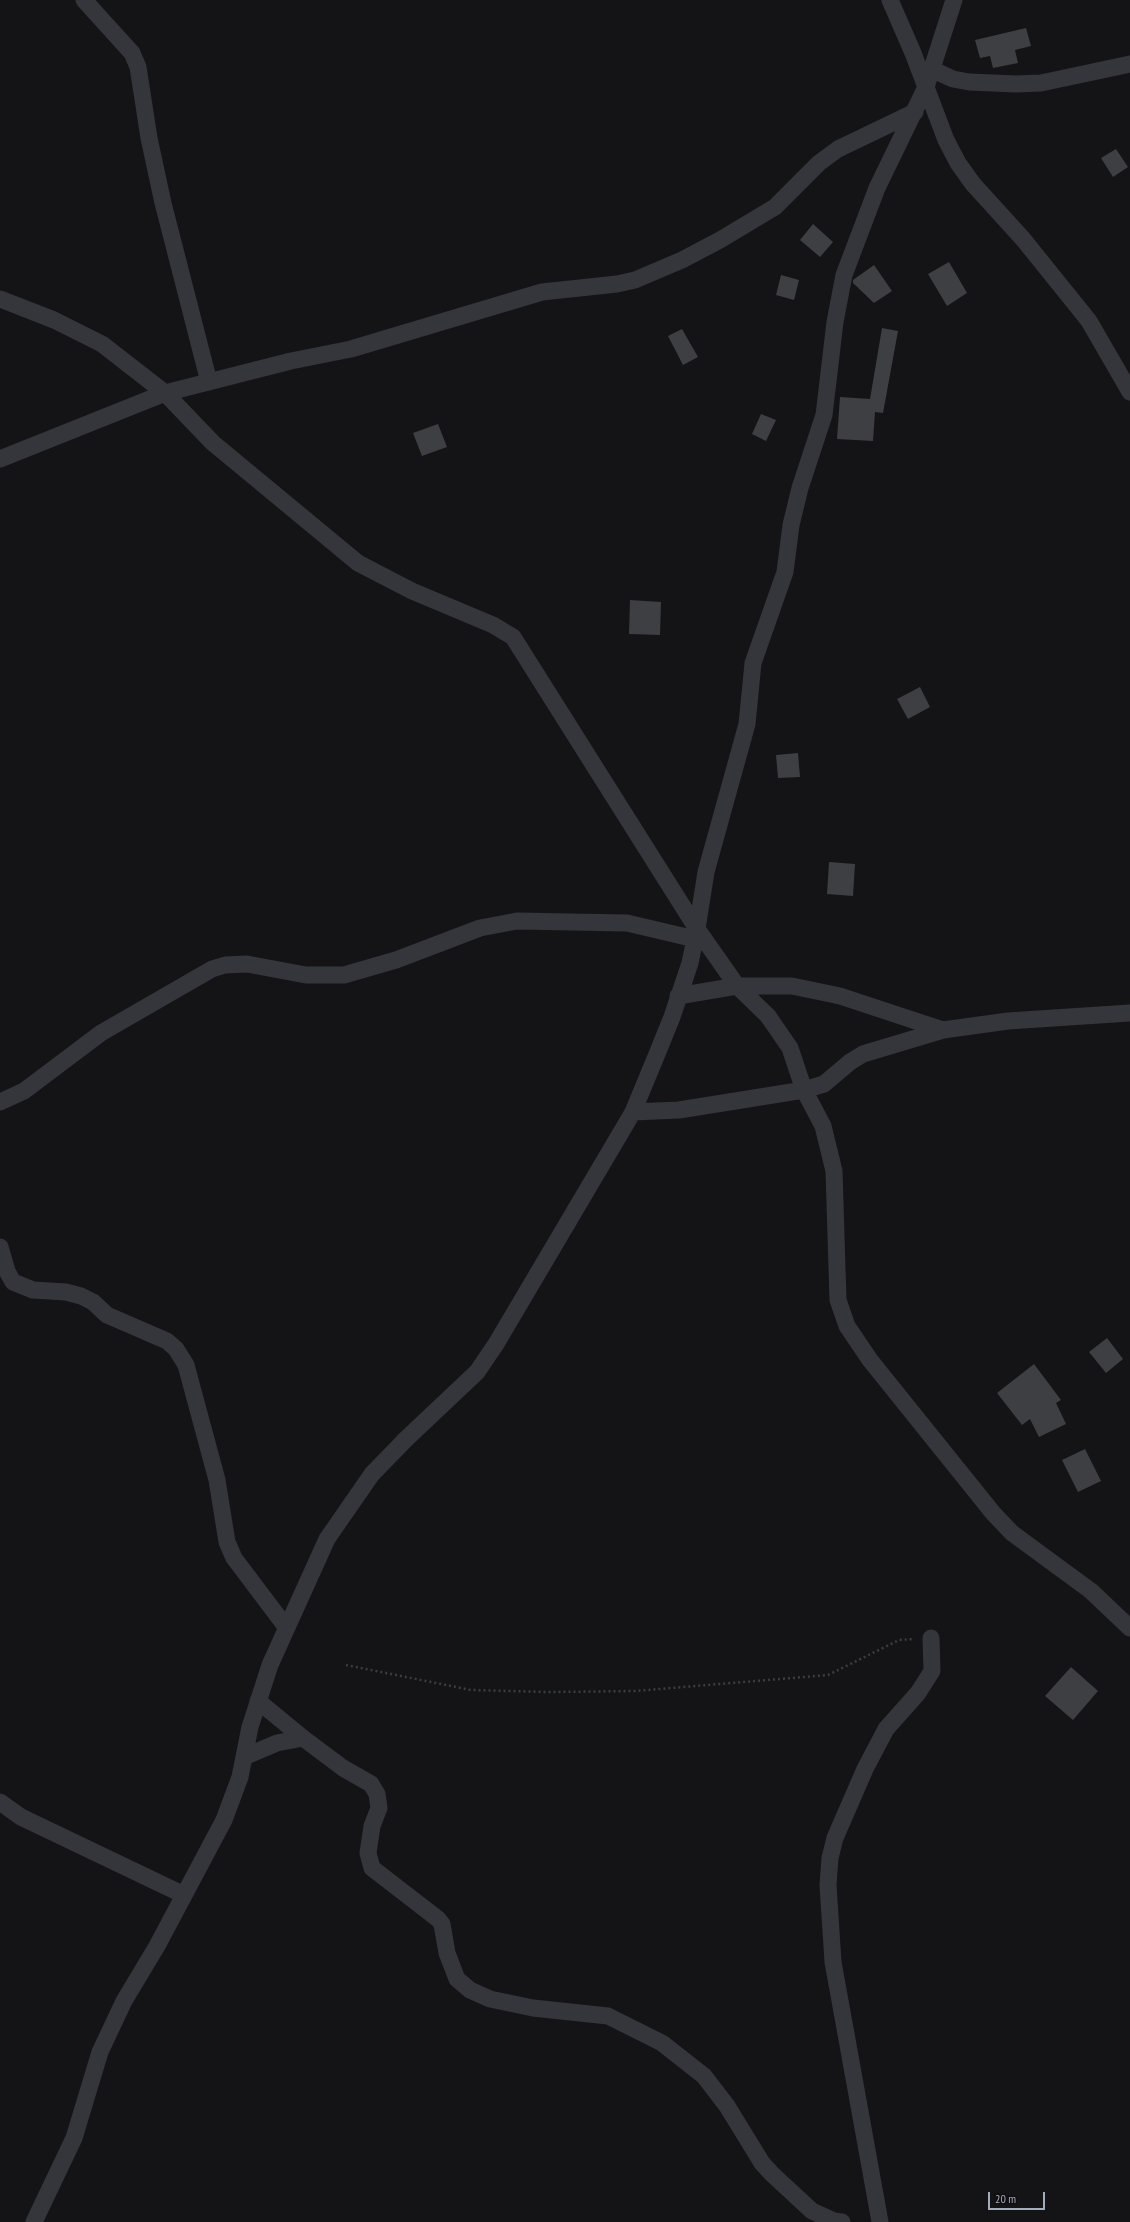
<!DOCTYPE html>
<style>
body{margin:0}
#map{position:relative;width:1130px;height:2222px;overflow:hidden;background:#141416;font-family:"PT Sans Narrow",sans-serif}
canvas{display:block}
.scale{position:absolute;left:988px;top:2192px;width:57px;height:18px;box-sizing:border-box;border:2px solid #a4acb7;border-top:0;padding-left:5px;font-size:12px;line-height:14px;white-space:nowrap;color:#a4acb7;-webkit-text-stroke:3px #0f0f11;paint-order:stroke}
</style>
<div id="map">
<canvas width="1130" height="2222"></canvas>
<div class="scale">20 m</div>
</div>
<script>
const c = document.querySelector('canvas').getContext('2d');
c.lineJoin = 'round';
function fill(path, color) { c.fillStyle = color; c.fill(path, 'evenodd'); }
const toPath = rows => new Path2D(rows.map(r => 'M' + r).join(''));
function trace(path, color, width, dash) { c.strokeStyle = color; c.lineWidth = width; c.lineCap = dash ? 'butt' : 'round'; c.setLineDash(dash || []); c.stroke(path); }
fill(toPath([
 [1026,28,1031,46,1015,50,1018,63,993,68,990,56,980,58,975,40],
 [1116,149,1128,167,1113,177,1101,158],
 [813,224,833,242,820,257,800,240],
 [949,262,967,293,947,306,928,274],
 [874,265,892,291,874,303,853,283,853,280],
 [781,275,799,280,794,300,776,295],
 [882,328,898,331,883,413,875,412,873,441,837,439,840,397,870,399],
 [682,329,698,357,683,365,668,336],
 [761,414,776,420,766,441,752,434],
 [438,424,447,447,422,456,413,433],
 [630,600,661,602,660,635,629,634],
 [920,687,930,707,908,719,897,699],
 [798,753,800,777,778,778,776,755],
 [829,862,855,864,853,896,827,894],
 [1107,1338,1123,1359,1106,1373,1089,1352],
 [1034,1364,1061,1400,1056,1403,1066,1424,1039,1437,1030,1419,1022,1425,997,1393],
 [1085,1449,1101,1481,1078,1492,1062,1460],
 [1071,1667,1098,1691,1073,1720,1045,1696]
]), '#3e3f43');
trace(toPath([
 [346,1665,471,1690,548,1692,635,1691,828,1675,899,1640,914,1639]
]), '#3a3d42', 2.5, [2, 3]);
trace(toPath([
 [84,0,132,53,138,67,149,138,163,203,209,382],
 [890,0,913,53,946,140,958,163,973,184,1023,239,1089,321,1130,392],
 [931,69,953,79,969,82,1016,84,1041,83,1130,64],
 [0,299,54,320,102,344,165,393,213,443,358,563,412,591,493,625,513,637,697,929,737,986,768,1016,790,1048,804,1090,823,1126,834,1171,838,1300,847,1326,870,1360,993,1513,1012,1533,1091,1591,1130,1628],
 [0,459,165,393,291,361,351,349,542,292,617,284,635,280,682,260,720,240,775,207,819,163,838,149,915,112],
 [678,996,737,986,792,986,840,996,943,1030],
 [0,1102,24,1091,101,1033,212,969,225,965,247,964,306,975,344,975,396,960,480,928,517,921,627,923,695,939],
 [633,1112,679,1110,804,1090,824,1084,850,1062,863,1054,943,1030,1008,1021,1130,1013],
 [0,1247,7,1271,13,1282,33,1290,66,1292,81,1296,93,1302,107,1315,167,1341,176,1349,186,1365,217,1480,227,1542,234,1558,286,1627],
 [258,1701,303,1738,343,1768,371,1784,377,1794,379,1808,372,1826,368,1853,372,1868,438,1919,442,1924,447,1953,457,1979,470,1990,490,1999,533,2008,608,2016,662,2043,704,2076,727,2106,762,2163,772,2174,812,2211,834,2221,842,2222],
 [244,1757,277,1743,303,1738],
 [0,1802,21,1817,184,1895],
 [34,2222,74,2138,100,2052,124,2001,157,1946,224,1820,240,1777,250,1727,270,1665,327,1539,372,1474,406,1439,477,1372,496,1344,633,1112,657,1054,672,1017,690,963,697,929,706,872,747,724,753,663,785,572,791,525,800,488,824,415,835,322,844,275,877,188,926,87,954,0],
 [880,2222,833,1962,828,1885,830,1858,835,1838,865,1769,886,1729,918,1693,932,1671,931,1638]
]), '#34363b', 17);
</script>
